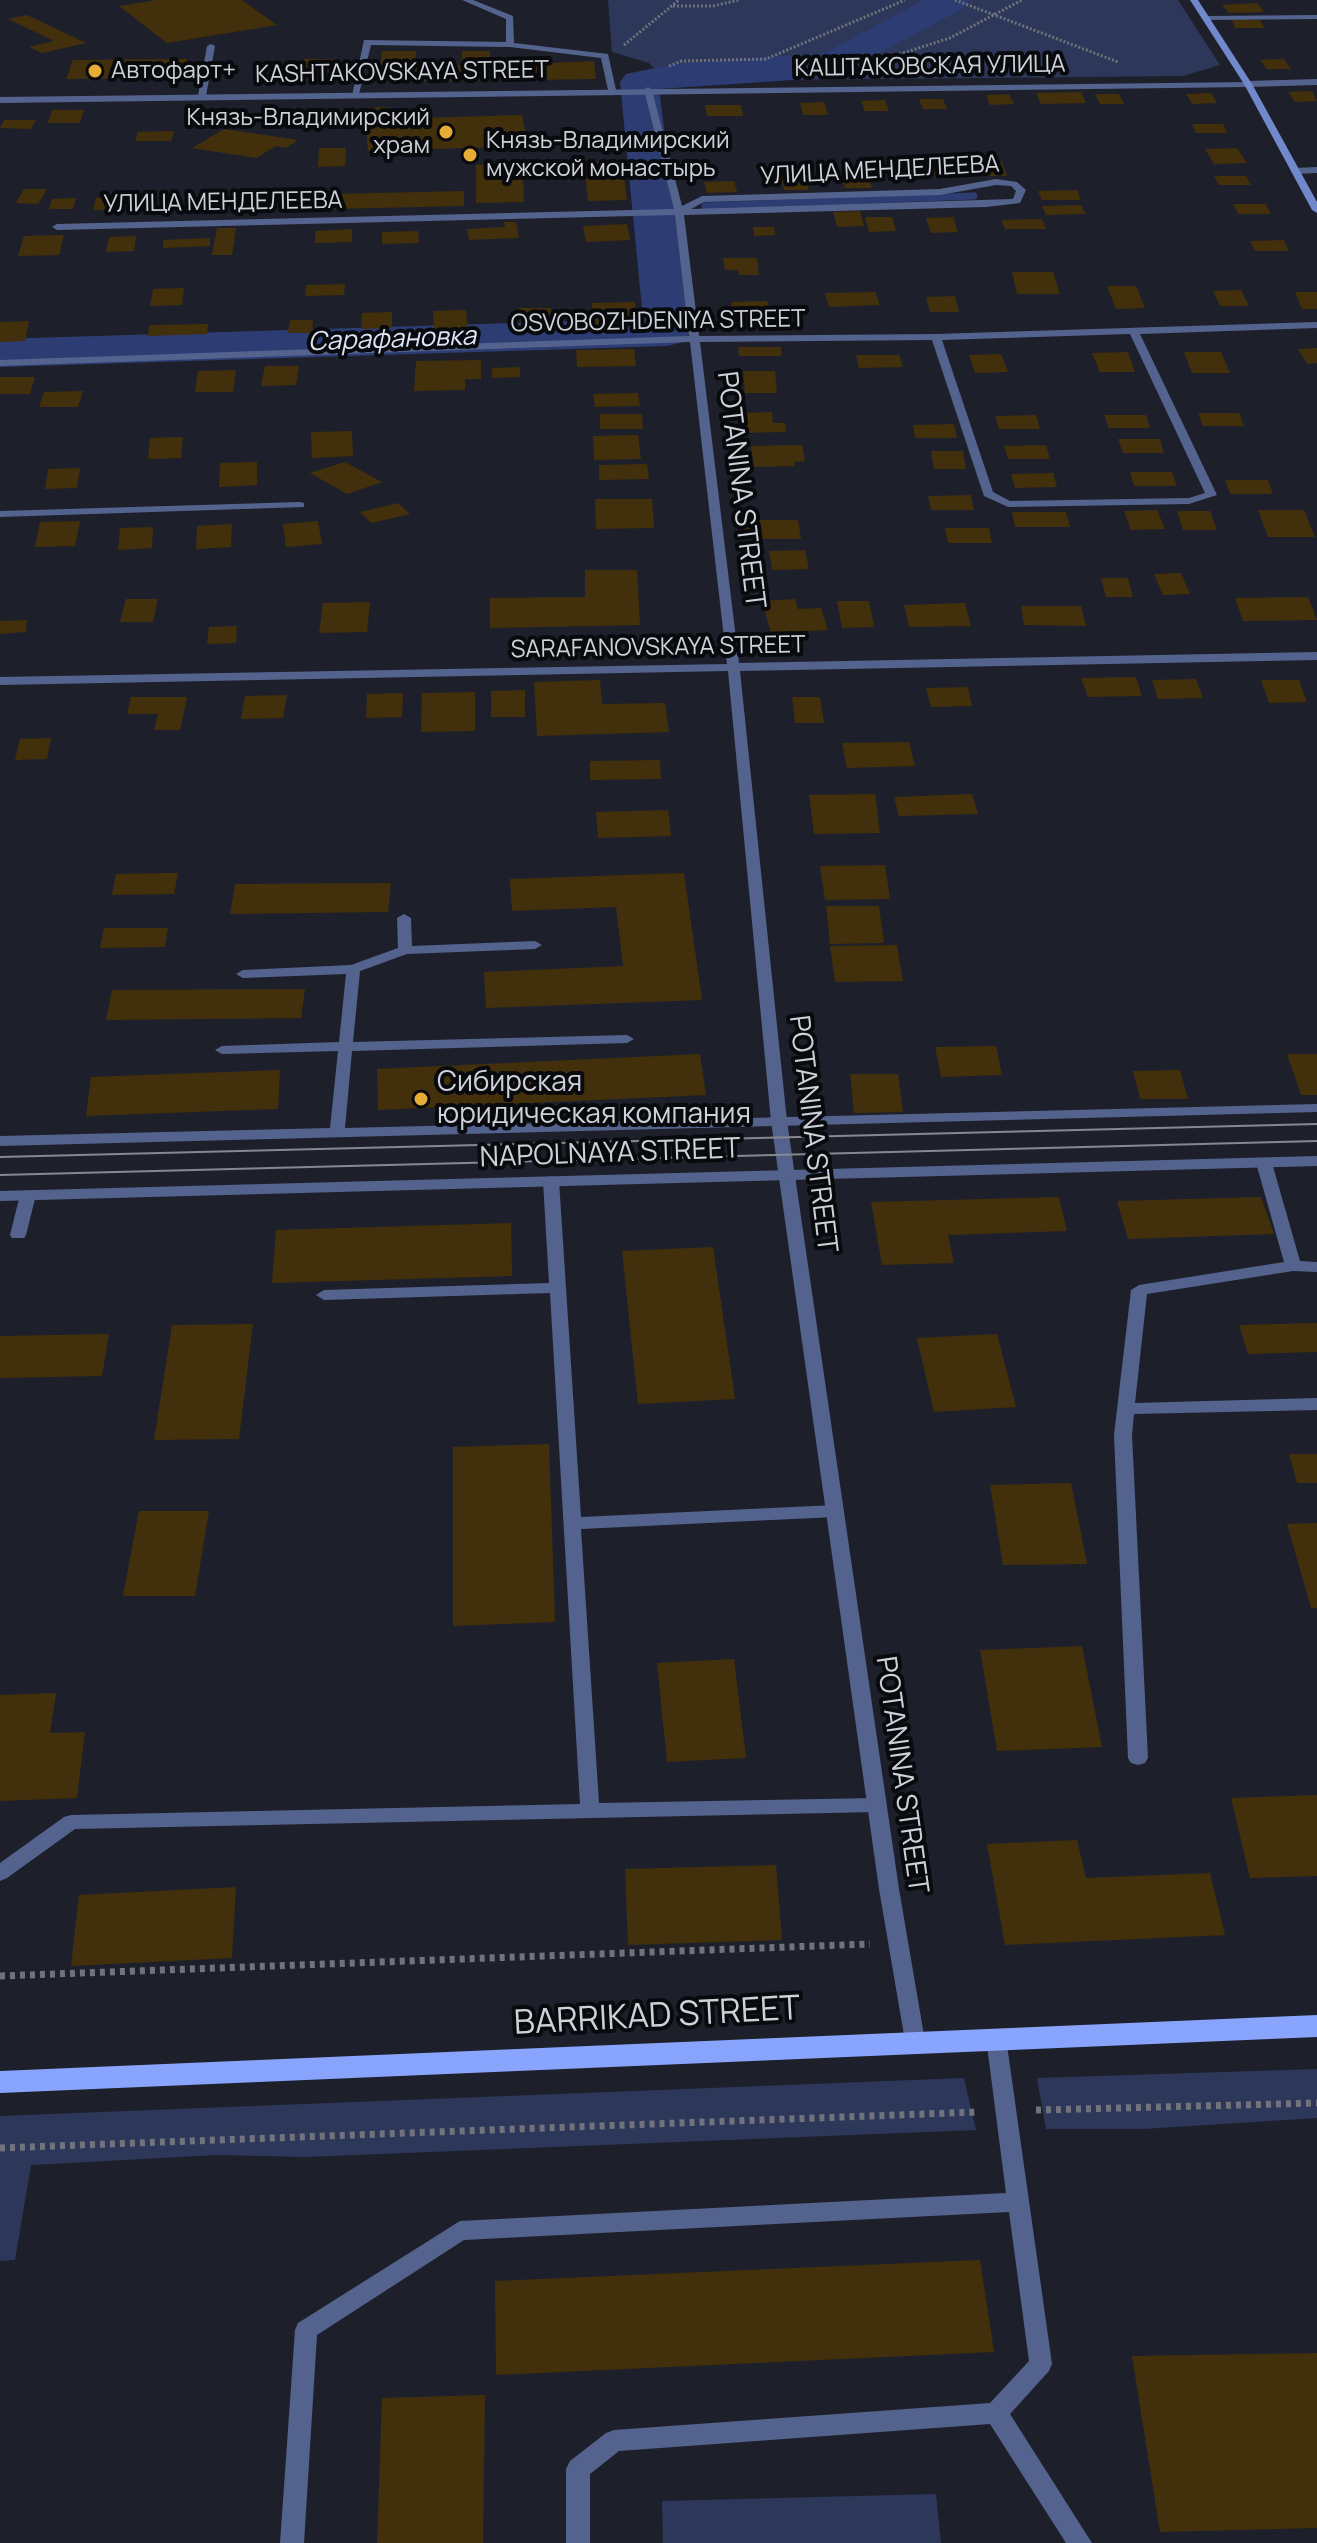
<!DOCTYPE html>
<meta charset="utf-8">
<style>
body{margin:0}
canvas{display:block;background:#1d202a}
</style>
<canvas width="1317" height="2543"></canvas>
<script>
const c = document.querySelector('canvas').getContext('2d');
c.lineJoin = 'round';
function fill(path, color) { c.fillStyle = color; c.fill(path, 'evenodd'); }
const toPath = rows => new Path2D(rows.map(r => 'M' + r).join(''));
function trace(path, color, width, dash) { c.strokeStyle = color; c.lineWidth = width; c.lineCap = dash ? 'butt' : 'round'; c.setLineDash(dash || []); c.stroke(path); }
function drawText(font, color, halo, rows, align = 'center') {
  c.font = font + ' Manrope,sans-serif'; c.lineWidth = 8; c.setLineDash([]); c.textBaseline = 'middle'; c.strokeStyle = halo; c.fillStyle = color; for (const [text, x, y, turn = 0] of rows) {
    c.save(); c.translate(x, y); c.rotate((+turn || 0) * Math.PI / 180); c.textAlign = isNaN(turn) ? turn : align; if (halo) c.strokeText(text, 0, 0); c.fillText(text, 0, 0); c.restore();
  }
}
fill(toPath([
 [608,0,1178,0,1220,65,1183,76,666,81,649,63,612,52],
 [1317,2069,1317,2118,1143,2129,1046,2129,1037,2078],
 [964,2078,976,2130,306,2157,218,2155,31,2165,15,2260,0,2261,0,2116],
 [936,2494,941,2543,663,2543,662,2501]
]), '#2c375a');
trace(toPath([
 [705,206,974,196]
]), '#2d3d74', 7);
fill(toPath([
 [924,0,969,0,964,8,850,69,807,79,659,89,690,332,683,342,667,346,0,367,0,339,643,319,620,82,626,74,675,64,825,53,924,0]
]), '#2d3d74');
fill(toPath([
 [156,0,242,0,277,25,167,43,119,6],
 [1257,3,1264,12,1229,13,1222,5],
 [27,15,86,43,42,53,29,47,54,41,8,19],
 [1232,20,1260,20,1264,28,1235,28],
 [382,51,416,51,415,65,462,65,462,51,490,51,490,66,594,61,596,79,379,82],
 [187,59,182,78,66,79,73,60],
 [304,59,332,59,327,82,271,82,274,70,302,70],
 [1284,59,1291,69,1267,69,1260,60],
 [1312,91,1317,101,1295,102,1288,92],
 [1081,92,1086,103,1041,104,1036,93],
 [1211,93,1217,103,1192,104,1186,94],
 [1009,94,1014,104,990,105,986,95],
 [1095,94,1119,94,1124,104,1100,104],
 [919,99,943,99,947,109,923,109],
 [885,100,889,111,865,111,861,101],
 [824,102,828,115,803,115,800,103],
 [705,105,741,105,743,116,707,116],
 [387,107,388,119,522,115,528,146,368,151,365,108],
 [52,110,84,110,80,123,48,123],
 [4,120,36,120,31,129,0,128],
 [1192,124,1223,124,1227,133,1196,133],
 [224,129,298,140,286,148,276,146,256,158,192,148],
 [174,131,171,141,135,141,138,132],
 [319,148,346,148,345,166,318,167],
 [1237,148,1247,163,1214,164,1205,149],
 [622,161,627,200,588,201,585,174,523,176,524,202,476,203,476,165],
 [913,161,939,161,944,174,918,175],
 [976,162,1002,162,1007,176,981,176],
 [841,174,867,174,872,188,845,188],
 [780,176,804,176,809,190,784,190],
 [1214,176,1246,176,1251,185,1219,185],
 [734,181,737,192,707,193,704,182],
 [24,189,47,189,38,204,16,203],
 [1077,190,1081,200,1042,200,1038,191],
 [464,191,464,206,332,209,333,194],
 [132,197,129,209,93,210,96,198],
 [76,198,73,209,49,209,52,199],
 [1233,204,1266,204,1271,214,1238,214],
 [1081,205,1086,214,1046,215,1042,206],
 [860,211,864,226,837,227,833,212],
 [865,217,892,217,896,231,869,232],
 [953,217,958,232,931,233,926,218],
 [1042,219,1046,229,1005,229,1001,220],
 [504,222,516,222,519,238,469,240,467,229,505,227],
 [627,224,630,240,586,242,583,226],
 [753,227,774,227,775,235,754,236],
 [217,228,236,228,232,255,212,255],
 [352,229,352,242,315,243,315,231],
 [418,231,419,243,382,244,382,232],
 [64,235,59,255,18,256,24,236],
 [136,236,134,251,106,252,109,237],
 [210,238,210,246,163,248,163,240],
 [1284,240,1289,251,1255,251,1250,241],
 [723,258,757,258,759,275,739,275,738,270,725,270],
 [1012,272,1053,272,1060,294,1017,294],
 [345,284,344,295,305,296,306,285],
 [1107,286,1136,286,1145,308,1116,309],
 [184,288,182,305,150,306,153,289],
 [1241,290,1249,306,1220,306,1213,291],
 [875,292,880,305,829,307,825,293],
 [1295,292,1317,292,1317,309,1302,309],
 [955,296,959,312,930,312,926,297],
 [767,301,773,321,736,322,731,302],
 [635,302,636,323,593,324,592,303],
 [519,308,551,308,552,327,521,328],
 [466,310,468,328,434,329,433,311],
 [392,312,392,328,361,329,362,313],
 [290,320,313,320,312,333,288,333],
 [29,321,25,341,0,342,0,322],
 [208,324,207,334,148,336,149,325],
 [738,347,781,347,781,356,739,356],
 [1317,348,1317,363,1307,364,1298,349],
 [634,349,636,366,577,367,576,350],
 [1128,352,1135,372,1100,372,1092,353],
 [1184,352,1221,352,1230,373,1192,373],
 [1001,354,1008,372,975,373,969,355],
 [856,355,899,355,903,367,859,368],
 [481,360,481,379,465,379,465,390,414,391,416,361],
 [265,366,299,366,296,385,261,386],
 [520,367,520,377,492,378,492,368],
 [236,370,233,392,195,392,198,371],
 [743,371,775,371,777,393,745,393],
 [0,377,35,377,30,394,0,394],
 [83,391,78,407,39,407,44,392],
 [638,393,640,406,595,407,593,394],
 [772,412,773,423,785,423,786,432,740,433,738,413],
 [1198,413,1239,413,1244,426,1203,426],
 [600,414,642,414,643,429,600,429],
 [1036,415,1040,429,999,429,995,416],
 [1104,415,1146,415,1150,428,1109,428],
 [954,424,957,438,915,438,913,425],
 [352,431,353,456,312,458,311,432],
 [638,435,641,459,594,460,593,436],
 [183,437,181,458,148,459,150,438],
 [1118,439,1160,439,1164,453,1123,453],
 [802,445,805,461,794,462,795,466,754,467,751,446],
 [1046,445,1050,459,1008,459,1004,446],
 [931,451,963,451,966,469,934,469],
 [257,462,257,485,219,487,220,463],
 [345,462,382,482,347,494,310,473],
 [647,464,649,479,599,480,599,465],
 [80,468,77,488,45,489,48,469],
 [1130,472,1172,472,1177,486,1134,486],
 [1053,473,1057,487,1015,488,1011,474],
 [1225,480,1268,480,1273,494,1230,494],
 [971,495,974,510,931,510,928,496],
 [595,499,652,499,654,528,596,529],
 [398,503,410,514,371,523,360,512],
 [1157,510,1165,529,1131,530,1124,511],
 [1258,510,1304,510,1315,537,1268,537],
 [1177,511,1210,511,1217,530,1183,530],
 [1012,512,1066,512,1070,527,1015,527],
 [743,520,798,520,801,539,745,539],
 [80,521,75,546,35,547,40,522],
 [318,521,322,544,286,547,283,524],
 [232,524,231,547,196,549,197,526],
 [153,527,152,548,118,550,120,528],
 [945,528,989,528,992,543,948,543],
 [805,550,809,569,772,570,769,551],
 [585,570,637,570,640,625,490,628,490,598,585,597],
 [1181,573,1190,594,1163,595,1154,574],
 [1101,578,1128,578,1133,597,1106,597],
 [1308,597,1317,620,1243,621,1235,598],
 [126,599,158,599,153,622,120,622],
 [795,599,798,609,821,608,828,630,771,633,762,601],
 [837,601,869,601,874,627,842,628],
 [370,602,367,632,319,633,323,603],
 [965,603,971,626,909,627,904,605],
 [1021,606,1081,606,1086,626,1024,625],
 [27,620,26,632,0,634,0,621],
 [237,626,236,643,207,644,209,627],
 [1136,677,1142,696,1088,697,1081,678],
 [1196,679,1203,698,1158,699,1152,680],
 [600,680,602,704,665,703,669,732,537,736,534,682],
 [1261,680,1299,680,1307,702,1269,703],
 [968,687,972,706,931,707,926,688],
 [525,690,525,717,491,717,491,691],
 [475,692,475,731,421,732,422,693],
 [403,693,402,717,366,718,367,694],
 [287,695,283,718,241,719,245,696],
 [131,697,187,697,180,730,154,730,158,714,127,714],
 [792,697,820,697,824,723,795,723],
 [51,738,47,759,15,760,20,739],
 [909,742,915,766,847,768,842,743],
 [660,760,661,779,590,780,590,761],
 [875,794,880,833,814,834,809,795],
 [972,794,978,814,899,816,894,797],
 [668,810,671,836,598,838,596,812],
 [885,865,890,899,825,900,820,866],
 [163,873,178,873,174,894,112,895,116,874],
 [684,873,702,1000,486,1008,484,972,623,966,616,907,512,911,510,879],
 [391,883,388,912,230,914,235,884],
 [826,906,879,906,884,943,830,944],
 [104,928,168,928,165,947,100,948],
 [897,945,903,981,835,982,830,946],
 [305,989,301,1018,106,1020,112,990],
 [996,1046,1002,1075,941,1077,935,1047],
 [700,1054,706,1095,378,1110,377,1069],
 [1287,1054,1317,1054,1317,1095,1301,1095],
 [280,1070,278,1109,86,1116,91,1077],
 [1180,1070,1188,1099,1140,1099,1133,1071],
 [850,1074,898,1074,903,1112,854,1113],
 [1059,1197,1067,1231,948,1235,954,1263,882,1265,871,1202],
 [1261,1197,1274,1234,1128,1239,1117,1201],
 [511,1223,512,1276,272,1283,276,1230],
 [713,1247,735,1399,638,1404,622,1251],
 [1317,1323,1317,1352,1248,1354,1239,1325],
 [253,1324,239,1439,154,1440,172,1325],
 [109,1334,102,1376,0,1378,0,1336],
 [997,1334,1016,1407,934,1412,917,1338],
 [549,1444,555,1622,453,1626,453,1447],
 [1289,1454,1317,1454,1317,1483,1297,1483],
 [1071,1483,1087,1564,1003,1565,990,1485],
 [139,1511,209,1511,195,1596,123,1596],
 [1317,1523,1317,1608,1311,1608,1287,1524],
 [1082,1646,1102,1747,997,1751,980,1650],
 [734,1659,746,1758,667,1762,657,1663],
 [56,1693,50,1733,85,1732,77,1798,0,1801,0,1695],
 [1317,1795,1317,1876,1250,1878,1231,1798],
 [1077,1840,1086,1878,1210,1873,1225,1935,1005,1945,987,1844],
 [776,1865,782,1940,628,1945,625,1869],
 [236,1887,232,1958,71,1966,79,1895],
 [980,2260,994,2352,496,2375,495,2281],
 [1317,2353,1317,2528,1160,2532,1132,2356],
 [485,2395,483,2543,377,2543,382,2398]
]), '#422f0b');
trace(toPath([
 [955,0,1118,62],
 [673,6,713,6,739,0],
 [624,45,679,0],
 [865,65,950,38,1022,0],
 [669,66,682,61,766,59,905,0]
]), '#70737b', 3, [2, 2]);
trace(toPath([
 [0,1976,870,1944],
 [1036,2110,1317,2103],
 [0,2148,978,2112]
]), '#70737b', 7, [5, 5]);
fill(toPath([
 [462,0,473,0,513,16,514,43,608,54,616,90,612,93,608,90,601,58,510,47,371,45,359,94,352,96,364,40,506,42,506,19,462,0],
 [211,44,215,46,206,96,202,99,198,96,207,46,211,44],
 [404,914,411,918,412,946,535,941,542,945,535,949,407,954,360,971,353,1042,627,1035,634,1039,627,1043,352,1051,345,1128,1317,1104,1317,1112,0,1146,0,1136,330,1128,338,1051,222,1054,215,1050,222,1046,339,1042,346,974,243,978,236,974,243,970,351,965,398,948,397,918,404,914],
 [1264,1158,1272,1163,1300,1261,1317,1262,1317,1272,1293,1271,1147,1294,1135,1403,1317,1398,1317,1410,1134,1414,1132,1435,1148,1758,1145,1763,1138,1765,1131,1763,1128,1758,1114,1435,1131,1290,1139,1285,1284,1262,1256,1163,1264,1158],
 [551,1176,559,1181,581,1517,835,1505,841,1507,844,1511,841,1515,835,1517,581,1529,599,1803,876,1798,883,1800,886,1805,883,1810,876,1812,75,1829,7,1878,0,1881,0,1863,64,1817,71,1815,580,1804,550,1293,324,1300,316,1295,324,1290,549,1283,543,1181,551,1176],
 [28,1190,36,1195,26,1235,24,1238,12,1238,10,1235,20,1195,28,1190],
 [996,2029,1003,2032,1006,2038,1052,2364,1049,2371,1010,2414,1092,2543,1066,2543,990,2424,619,2451,590,2474,590,2543,566,2543,566,2469,570,2461,606,2433,614,2430,990,2403,1029,2361,1009,2212,464,2240,317,2335,304,2543,280,2543,295,2330,298,2323,460,2221,1006,2193,986,2038,989,2032,996,2029]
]), '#54638d');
fill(toPath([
 [1317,15,1317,19,1206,20,1202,18,1206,16,1317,15],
 [1317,79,1317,85,1248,87,1244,84,1248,81,1317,79],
 [648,87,652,90,682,206,702,196,940,189,996,179,1017,182,1026,190,1020,203,986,207,684,215,699,336,936,334,1317,322,1317,328,1140,334,1217,495,1189,504,1008,507,984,496,932,340,700,342,739,663,1317,652,1317,660,740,671,787,1121,899,1889,925,2041,922,2047,915,2050,908,2047,905,2041,879,1889,771,1121,728,671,0,685,0,677,727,664,690,342,0,366,0,360,689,336,675,215,57,230,52,227,57,224,674,209,644,90,648,87],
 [996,185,1011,186,1016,191,1013,199,691,209,704,202,940,195,996,185],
 [1130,334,1205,493,1189,498,1010,501,993,492,942,340,1130,334],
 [1317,167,1317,173,1295,174,1291,171,1295,168,1317,167],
 [300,502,304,503,304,507,0,517,0,511,300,502]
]), '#54638d');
fill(toPath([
 [1251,82,1251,86,1248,87,0,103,0,97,1251,82],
 [1317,1156,1317,1166,0,1201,0,1191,1317,1156]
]), '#54638d');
fill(toPath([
 [1190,0,1198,0,1252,84,1317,202,1317,213,1312,210,1244,84,1190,0]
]), '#7188cc');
fill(toPath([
 [1317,2015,1317,2037,0,2093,0,2071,1317,2015]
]), '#88a4fd');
trace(toPath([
 [0,1157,1317,1124],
 [0,1175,1317,1141]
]), '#858891', 2);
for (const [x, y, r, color] of [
 [95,71,8,"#e7ac36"],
 [446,132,8,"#e7ac36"],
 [470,155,8,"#e7ac36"],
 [421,1099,8,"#e7ac36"]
]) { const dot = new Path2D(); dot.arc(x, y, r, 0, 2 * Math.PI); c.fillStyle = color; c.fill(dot); trace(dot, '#090a0e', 3); }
drawText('24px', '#ced1d8', '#090a0e', [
 ["КАШТАКОВСКАЯ УЛИЦА",930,67,-1],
 ["KASHTAKOVSKAYA STREET",402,73,-1],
 ["УЛИЦА МЕНДЕЛЕЕВА",880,171,-3],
 ["УЛИЦА МЕНДЕЛЕЕВА",223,203,-1],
 ["OSVOBOZHDENIYA STREET",658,322,-1],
 ["SARAFANOVSKAYA STREET",658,648,-1]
]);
drawText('24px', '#ced1d8', '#090a0e', [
 ["Автофарт+",111,71],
 ["Князь-Владимирский",430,118,"right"],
 ["храм",430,146,"right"],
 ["Князь-Владимирский",486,141],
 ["мужской монастырь",486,169]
], 'left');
drawText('italic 26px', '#dde4f6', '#090a0e', [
 ["Сарафановка",392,340,-2]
]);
drawText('28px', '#ced1d8', '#090a0e', [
 ["POTANINA STREET",740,490,83],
 ["POTANINA STREET",812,1134,83],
 ["NAPOLNAYA STREET",610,1154,-2],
 ["POTANINA STREET",901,1775,82]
]);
drawText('28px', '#ced1d8', '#090a0e', [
 ["Сибирская",437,1083],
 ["юридическая компания",437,1115]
], 'left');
drawText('34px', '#ced1d8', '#090a0e', [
 ["BARRIKAD STREET",657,2017,-3]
]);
</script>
